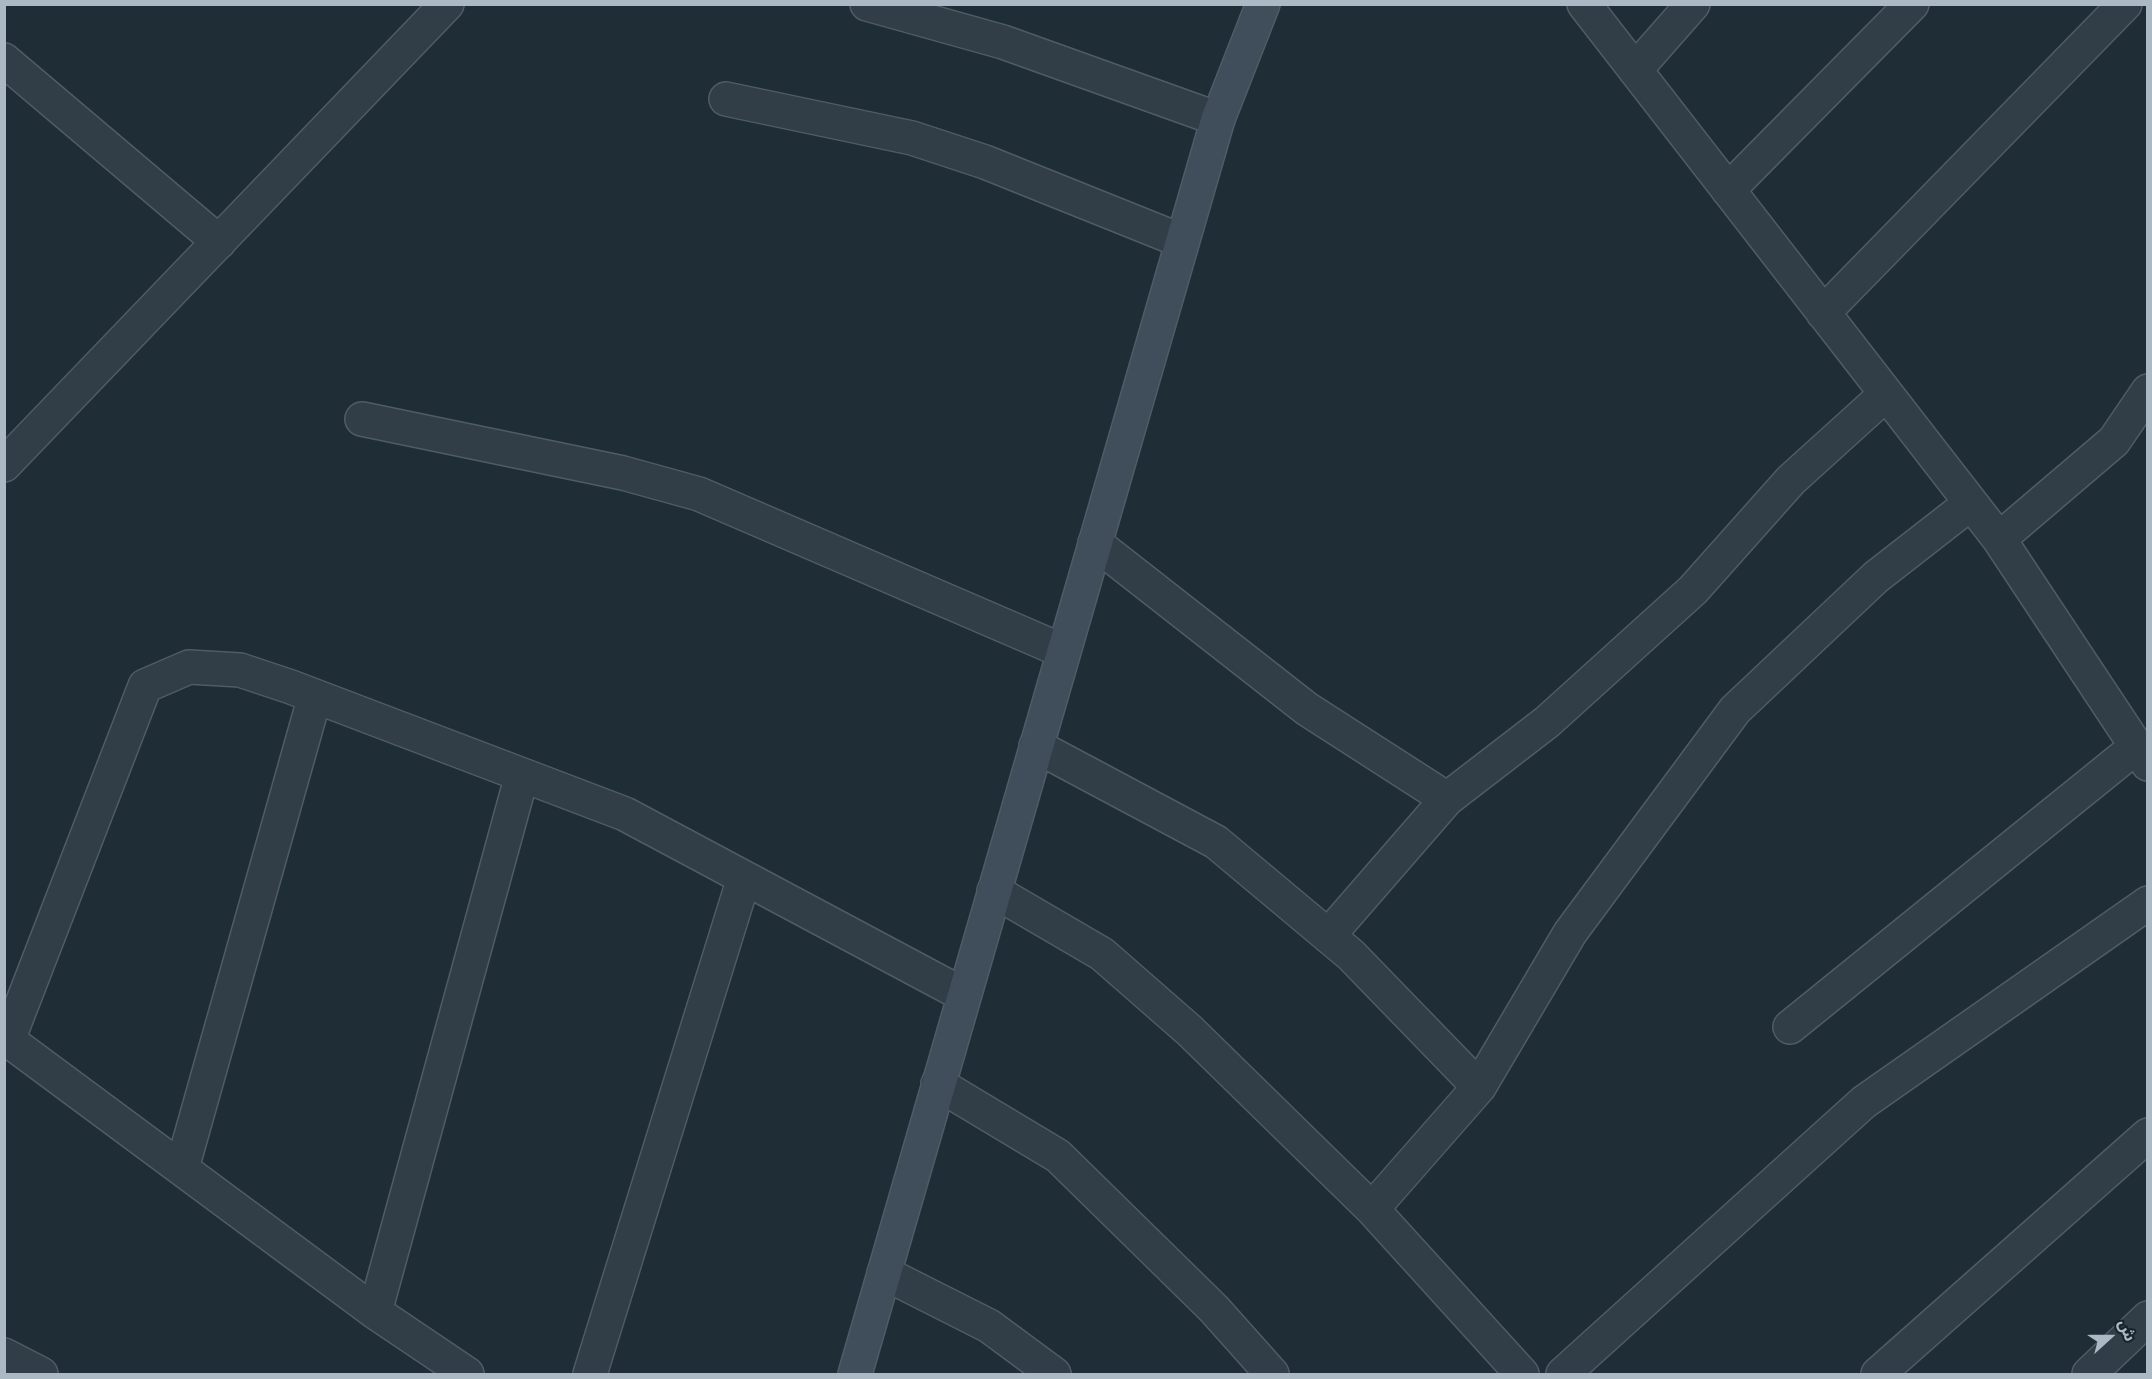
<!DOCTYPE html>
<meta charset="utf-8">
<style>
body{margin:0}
#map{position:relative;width:2152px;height:1379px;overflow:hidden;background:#1e2d36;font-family:Raleway,"Noto Sans Arabic",sans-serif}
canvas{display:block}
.frame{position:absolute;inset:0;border:6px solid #abb9c4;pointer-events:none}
.north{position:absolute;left:2080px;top:1307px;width:60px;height:60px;-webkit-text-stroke:4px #17232b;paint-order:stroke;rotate:69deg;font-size:16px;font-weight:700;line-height:24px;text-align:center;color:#abb9c4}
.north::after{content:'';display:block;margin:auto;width:21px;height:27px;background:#abb9c4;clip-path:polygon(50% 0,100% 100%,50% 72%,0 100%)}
</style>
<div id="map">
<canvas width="2152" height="1379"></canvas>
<div class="frame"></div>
<div class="north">ش</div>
</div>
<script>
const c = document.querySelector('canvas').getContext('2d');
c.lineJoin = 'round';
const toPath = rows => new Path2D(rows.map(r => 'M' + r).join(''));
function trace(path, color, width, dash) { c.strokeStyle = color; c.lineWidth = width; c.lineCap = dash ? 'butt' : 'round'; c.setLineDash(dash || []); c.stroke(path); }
const street = toPath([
 [867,4,1003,42,1218,119],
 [1584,4,1999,539,2148,764],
 [4,60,219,242],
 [1635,70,1693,4],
 [726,99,912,138,985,162,1182,241],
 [1728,190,1912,4],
 [1823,313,2125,4],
 [362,419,623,473,699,494,1063,651],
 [4,465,447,4],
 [1999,539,2114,441,2148,391],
 [1095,543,1307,709,1447,799],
 [1036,746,1216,842,1351,955,1479,1087],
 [994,891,1102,954,1190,1031,1372,1209,1522,1374],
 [1328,936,1447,799,1547,722,1693,590,1791,480,1886,394],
 [1790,1027,2136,747],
 [4,1037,375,1312,467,1374],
 [8,1040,145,686,189,667,240,670,291,687,625,814,964,995],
 [938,1084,1058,1156,1214,1309,1272,1374],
 [182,1168,315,696],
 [1372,1209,1479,1087,1570,933,1735,710,1876,577,1971,503],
 [884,1273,989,1326,1054,1374],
 [375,1312,522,775],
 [4,1355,41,1374],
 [590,1374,744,878],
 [1563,1374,1864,1102,2148,903],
 [1878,1374,2148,1135],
 [2089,1374,2148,1318]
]);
const secondary = toPath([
 [855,1374,1218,119,1263,4]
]);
trace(street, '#4f5c65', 36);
trace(secondary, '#4f5c65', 36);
trace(street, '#313e47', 33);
trace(secondary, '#3f4e5a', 33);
</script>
